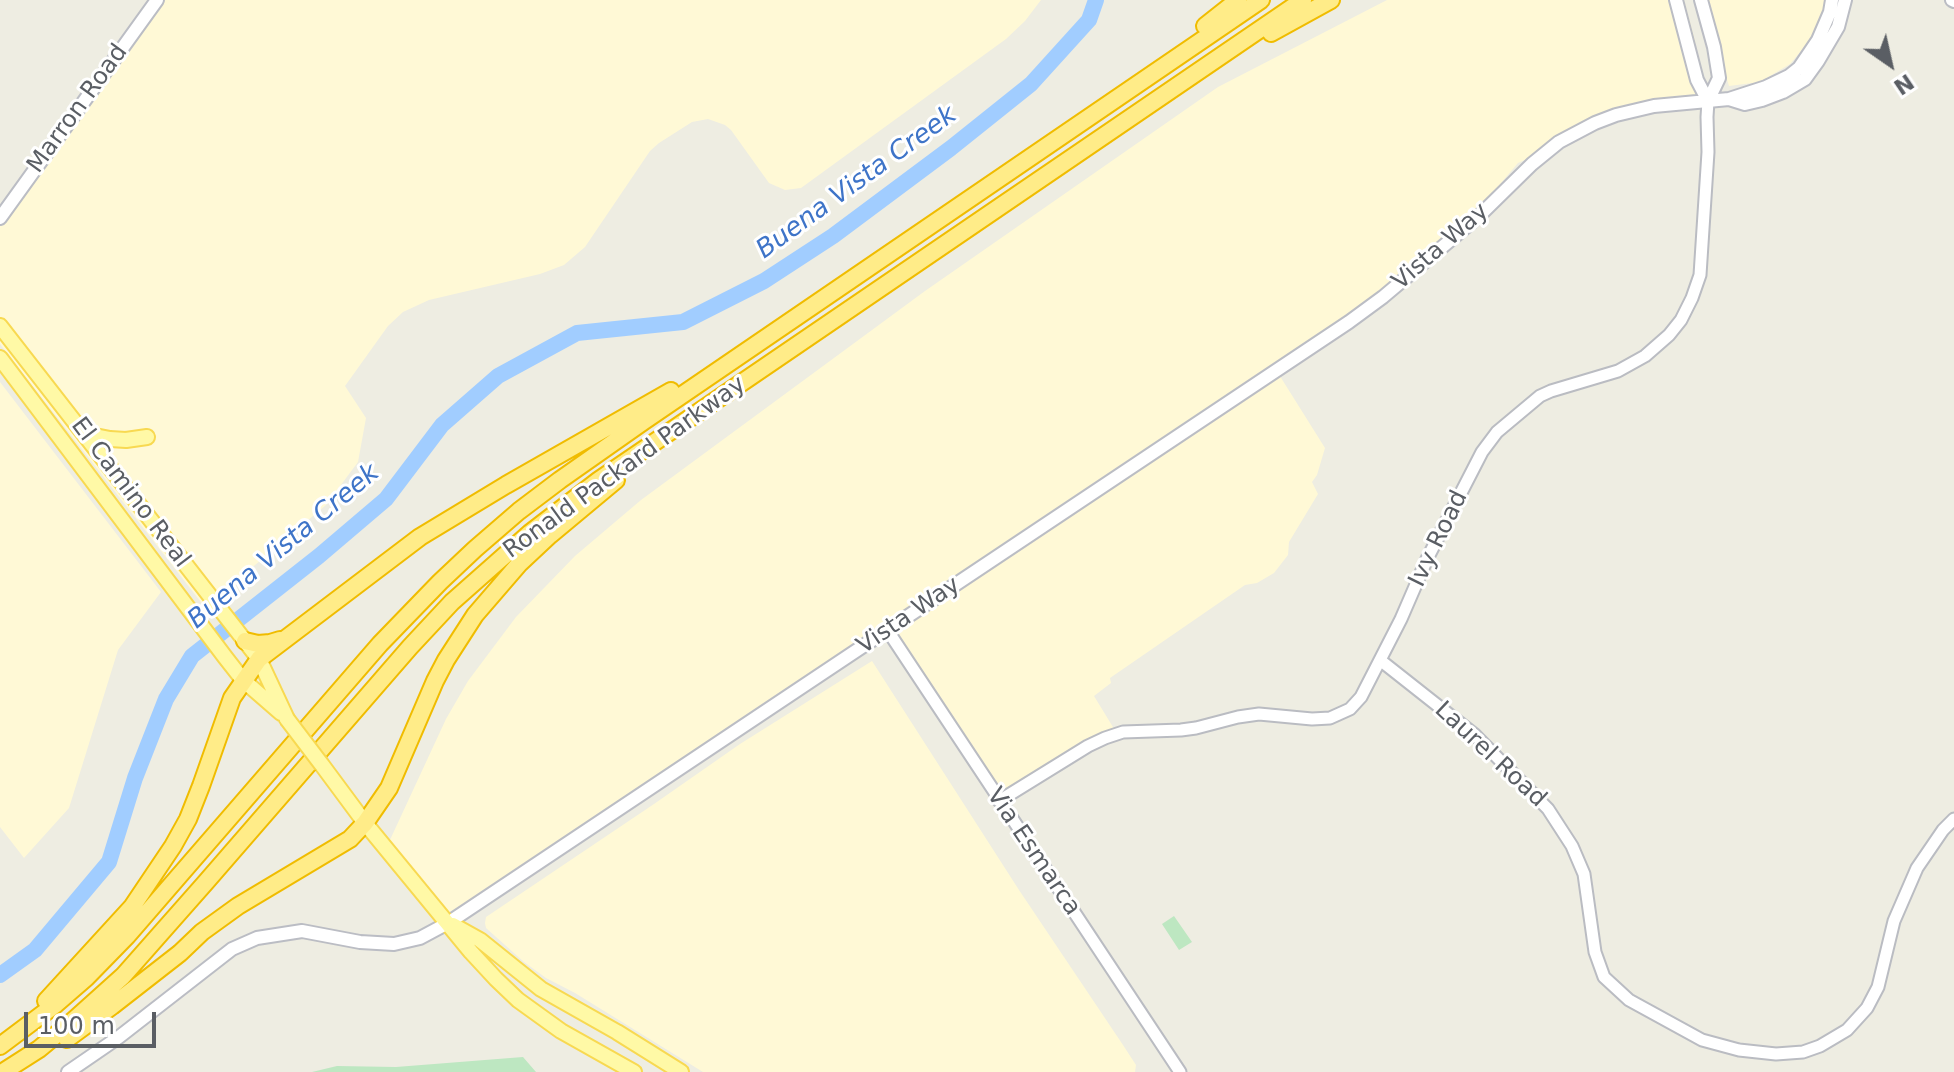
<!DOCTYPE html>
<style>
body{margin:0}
#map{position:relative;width:1954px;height:1072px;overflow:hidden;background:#eeede2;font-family:"DejaVu Sans",sans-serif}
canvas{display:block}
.north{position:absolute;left:1850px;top:24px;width:80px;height:80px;-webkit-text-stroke:6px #fff;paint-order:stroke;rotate:146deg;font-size:22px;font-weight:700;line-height:32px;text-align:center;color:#5a5e64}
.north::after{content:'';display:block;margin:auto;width:28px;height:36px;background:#5a5e64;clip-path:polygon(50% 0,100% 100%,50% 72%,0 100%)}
.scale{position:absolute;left:24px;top:1012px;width:132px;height:36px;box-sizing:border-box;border:4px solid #5a5e64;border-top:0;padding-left:10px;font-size:24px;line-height:28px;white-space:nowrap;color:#5a5e64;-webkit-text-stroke:6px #fff;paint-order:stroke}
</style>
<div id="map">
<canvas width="1954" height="1072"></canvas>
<div class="north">N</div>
<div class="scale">100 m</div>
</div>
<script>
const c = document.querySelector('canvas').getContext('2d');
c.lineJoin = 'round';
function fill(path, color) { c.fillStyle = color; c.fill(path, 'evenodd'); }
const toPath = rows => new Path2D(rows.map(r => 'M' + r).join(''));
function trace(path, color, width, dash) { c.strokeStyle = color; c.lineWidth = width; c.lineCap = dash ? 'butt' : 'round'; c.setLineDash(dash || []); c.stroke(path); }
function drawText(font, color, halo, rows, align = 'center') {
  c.font = font + ' "DejaVu Sans",sans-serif'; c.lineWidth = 6; c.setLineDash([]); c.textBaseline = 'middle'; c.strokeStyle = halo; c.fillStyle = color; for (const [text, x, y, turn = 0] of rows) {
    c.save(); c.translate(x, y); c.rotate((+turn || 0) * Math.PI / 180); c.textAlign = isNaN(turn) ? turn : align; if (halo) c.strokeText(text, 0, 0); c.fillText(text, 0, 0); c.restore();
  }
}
fill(toPath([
 [157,0,1041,0,1025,21,1006,39,801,188,785,190,769,183,731,130,725,125,708,119,692,122,659,143,650,151,585,247,564,265,540,274,429,300,403,312,388,326,345,386,366,418,358,462,326,505,242,576,211,615,0,344,0,218],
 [1387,0,1684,0,1695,40,1704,109,1672,107,1633,111,1518,163,1451,242,1425,264,449,921,389,842,446,719,468,681,516,617,575,556,641,500,925,291,1218,87],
 [1702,0,1830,0,1823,25,1790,64,1760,82,1729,86],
 [1278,373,1325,448,1317,475,1312,482,1318,494,1289,542,1288,555,1274,573,1257,583,1245,585,1110,678,1111,683,1094,696,1116,732,1000,799,890,632],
 [0,382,161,592,118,650,69,808,24,858,0,827],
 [872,661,1019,890,1123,1045,1136,1065,1135,1072,703,1072,575,993,546,978,524,962,486,928,485,923,486,917,492,913,654,804,740,744]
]), '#fff9d6');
fill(toPath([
 [1174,916,1192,942,1179,950,1162,924],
 [523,1057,536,1072,312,1072,337,1066,396,1067]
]), '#bde7c1');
trace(toPath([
 [0,975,35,950,109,862,135,778,166,699,192,656,319,556,386,499,442,425,498,376,577,333,683,322,764,281,833,236,951,148,1031,84,1089,20,1096,0]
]), '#a1cdff', 16);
const tertiary = toPath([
 [888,631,1180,1072],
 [1380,660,1475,735,1548,809,1572,846,1584,874,1595,952,1604,977,1629,1000,1702,1040,1739,1050,1776,1054,1803,1052,1820,1046,1847,1030,1867,1008,1878,987,1894,921,1917,868,1943,830,1954,819],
 [999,801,1088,746,1105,738,1123,732,1181,730,1196,728,1238,717,1259,714,1312,719,1330,718,1350,709,1361,697,1401,619,1427,559,1482,452,1497,432,1540,396,1551,391,1618,371,1645,356,1669,335,1681,320,1692,298,1700,275,1708,152,1707,117,1708,101]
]);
const secondary = toPath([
 [1676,0,1697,80,1708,101],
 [1701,0,1714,47,1719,78,1708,101],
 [1952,0,1954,1],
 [1729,99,1745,104,1762,100,1783,92,1805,79,1818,61,1838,27,1845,0],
 [0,218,157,0],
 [68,1072,119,1037,232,949,257,938,302,931,360,942,394,944,420,938,448,923,1349,322,1383,297,1479,216,1532,164,1559,142,1595,123,1616,115,1654,106,1729,99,1766,87,1789,76,1799,68,1818,40,1830,12,1832,0]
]);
const primary = toPath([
 [0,326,259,659,287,719],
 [0,358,225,657,243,680,281,713],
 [85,434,110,439,126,440,147,437],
 [322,765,365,823,471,952,496,979,518,1000,561,1031,634,1072],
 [453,925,480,940,541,989,617,1032,681,1072]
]);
const motorway = toPath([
 [1205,26,1238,0],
 [1271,33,1331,0],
 [245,641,258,644,270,643,280,640],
 [46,1001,132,907,173,846,188,819,201,786,232,698,259,659,420,537,506,485,671,391],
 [67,1039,112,1006,180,953,202,932,238,906,350,839,365,823,389,788,435,681,446,660,475,615,519,564,550,535,616,480],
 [0,1046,56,1004,86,978,127,936,380,644,440,582,475,549,519,511,560,480,644,421,1261,0],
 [3,1072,39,1049,74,1020,123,976,206,882,410,647,452,602,530,533,599,480,1303,0]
]);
trace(tertiary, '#babcc2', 15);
trace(secondary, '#bbbdc4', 16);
trace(primary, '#f8d951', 18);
trace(motorway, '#f0bc00', 20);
trace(tertiary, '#fff', 11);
trace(secondary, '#fff', 12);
trace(primary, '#fff9a6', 14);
trace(motorway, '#ffec88', 16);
const primaryBridge = toPath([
 [287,719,322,765]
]);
trace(primaryBridge, '#f8d951', 18, []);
trace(primaryBridge, '#fff9a6', 14);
drawText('24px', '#5a5e64', '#fff', [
 ["Marron Road",78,109,-54],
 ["Vista Way",1441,247,-41],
 ["Ronald Packard Parkway",625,468,-36],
 ["El Camino Real",130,493,53],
 ["Ivy Road",1439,539,-64],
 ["Vista Way",909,616,-34],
 ["Laurel Road",1490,755,43],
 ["Via Esmarca",1033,852,56]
]);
drawText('italic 26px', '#3e74c8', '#fff', [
 ["Buena Vista Creek",857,183,-36],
 ["Buena Vista Creek",284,547,-40]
]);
</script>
